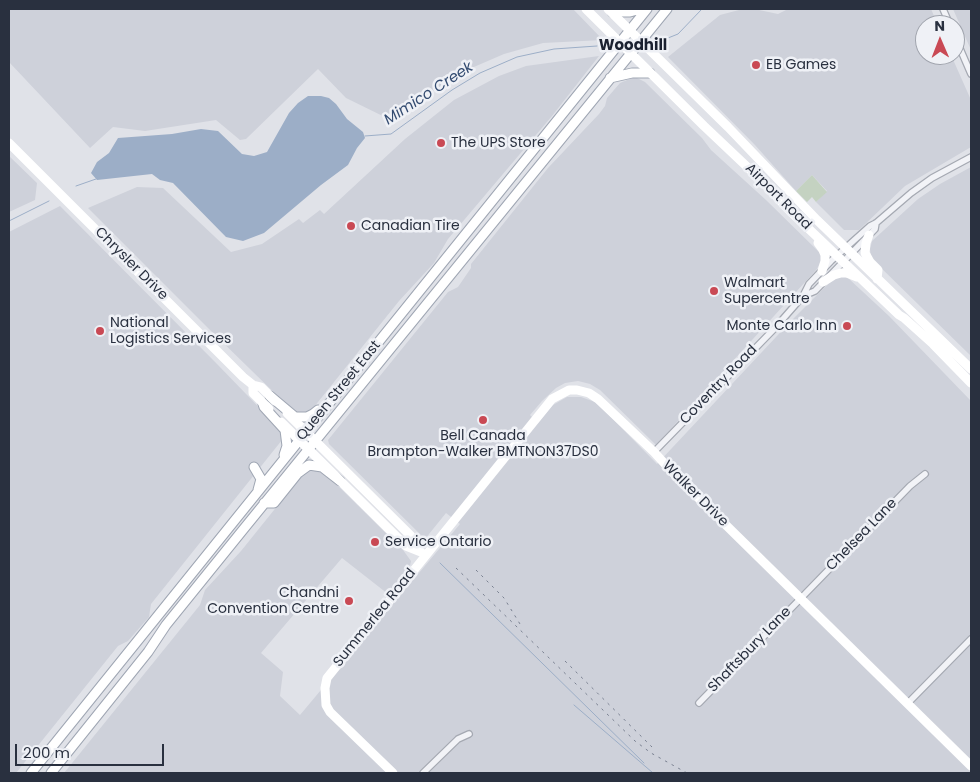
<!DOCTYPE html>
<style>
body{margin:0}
#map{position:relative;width:980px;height:782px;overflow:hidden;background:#e0e2e8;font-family:Poppins,sans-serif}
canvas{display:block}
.frame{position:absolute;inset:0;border:10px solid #29303f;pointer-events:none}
.north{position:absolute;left:915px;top:15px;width:50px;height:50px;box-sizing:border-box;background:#eff1f6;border:1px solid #a0a4ad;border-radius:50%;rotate:359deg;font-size:14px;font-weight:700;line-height:20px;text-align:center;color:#29303f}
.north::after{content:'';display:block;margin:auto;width:18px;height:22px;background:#c94954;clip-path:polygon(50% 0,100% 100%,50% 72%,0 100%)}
.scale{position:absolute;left:15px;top:744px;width:149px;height:22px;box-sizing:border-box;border:2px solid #29303f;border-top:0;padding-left:6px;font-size:15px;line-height:18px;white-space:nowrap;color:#29303f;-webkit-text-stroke:4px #eff1f6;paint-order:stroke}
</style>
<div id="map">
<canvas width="980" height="782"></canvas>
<div class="frame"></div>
<div class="north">N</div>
<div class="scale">200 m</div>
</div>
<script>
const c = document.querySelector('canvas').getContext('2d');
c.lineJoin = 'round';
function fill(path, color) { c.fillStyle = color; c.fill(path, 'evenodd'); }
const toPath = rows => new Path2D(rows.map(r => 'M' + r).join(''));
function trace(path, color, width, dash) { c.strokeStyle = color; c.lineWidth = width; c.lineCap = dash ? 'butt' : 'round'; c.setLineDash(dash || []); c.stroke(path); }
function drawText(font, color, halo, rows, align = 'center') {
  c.font = font + ' Poppins,sans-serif'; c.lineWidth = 5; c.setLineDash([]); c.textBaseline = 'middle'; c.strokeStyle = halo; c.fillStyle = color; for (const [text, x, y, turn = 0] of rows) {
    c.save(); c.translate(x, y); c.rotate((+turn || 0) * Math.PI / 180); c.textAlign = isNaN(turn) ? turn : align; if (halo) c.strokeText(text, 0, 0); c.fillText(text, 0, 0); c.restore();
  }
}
fill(toPath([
 [9,9,573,9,603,40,543,43,504,54,460,73,430,93,395,122,346,98,318,69,246,139,240,140,216,120,145,131,113,127,90,148,9,62],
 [788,9,931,9,938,25,925,25,925,55,951,55,971,100,971,147,905,186,859,230,844,230,816,202,827,191,812,175,796,191,755,145,668,57,720,15,739,10,759,10,778,14],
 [953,9,971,9,971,50],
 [599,56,552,116,448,239,434,263,399,301,310,412,305,414,298,413,293,411,209,329,88,208,137,187,163,188,231,252,262,244,299,219,303,223,320,210,324,214,405,139,454,100,499,76,526,66],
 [632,78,637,78,645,82,702,138,711,150,766,200,818,251,821,255,821,261,817,269,656,445,600,390,590,384,578,381,565,383,556,388,542,401,530,415,538,423,553,405,567,397,581,397,595,402,605,411,657,464,791,321,832,280,842,276,848,278,889,316,971,401,971,773,64,773,200,605,205,590,241,551,303,474,311,469,323,471,403,550,411,561,410,566,388,594,342,558,261,653,283,672,280,696,300,715,460,524,446,513,425,539,329,444,328,440,448,292,458,287,471,268,471,264,548,168,599,114,605,106,607,98,620,83],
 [9,156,37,183,35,200,9,212],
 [971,167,971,356,875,262,871,257,870,249,872,241,918,199,940,184],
 [60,206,217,364,279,428,282,440,151,604,149,617,128,641,118,646,16,773,9,773,9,232]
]), '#ced1da');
fill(toPath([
 [812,175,827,192,816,202,812,197,807,202,796,191]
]), '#c4d2c1');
fill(toPath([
 [308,96,321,96,329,98,336,104,347,119,363,132,365,138,357,148,348,165,321,185,264,233,243,241,226,237,173,183,160,180,152,174,97,180,91,173,97,162,109,153,118,138,172,134,201,129,218,131,242,154,254,156,267,152,289,113,298,103]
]), '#9caec7');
trace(toPath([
 [668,38,678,34,702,9],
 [365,136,391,134,452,90,480,73,517,57,554,49,597,46],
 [76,186,96,179],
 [9,221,49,201],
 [440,563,644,763],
 [574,705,653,773]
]), '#9caec7', 1);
const street = toPath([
 [943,9,950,25],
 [955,37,971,74],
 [803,296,815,291,875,229,876,223],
 [654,452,775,328,803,296,809,284,831,261,870,226,876,223,911,193,932,178,971,157],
 [699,703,910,486,925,474],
 [908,703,971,639],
 [423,773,458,739,469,734]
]);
const primary = toPath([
 [612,12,630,12,641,9],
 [610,78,632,73,650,73],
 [270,396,295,417,307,417,313,414,318,410],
 [263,404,264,407,285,430,287,446,284,455],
 [254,467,261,479,258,490],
 [264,503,274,503,298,473,309,465,322,467,340,481],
 [31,773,647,9],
 [51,773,148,652,166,625,242,531,667,9]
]);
trace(street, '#a5a9b2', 8);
trace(primary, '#9fa6b3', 11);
trace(street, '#f2f3f7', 5.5);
trace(toPath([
 [586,9,704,126,761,180,789,210,899,315,904,318,933,344,971,383],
 [608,9,728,127,817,220,971,369],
 [9,143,243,377,253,385,261,387,275,401],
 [869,235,866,243,865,253,870,262,878,270,877,279],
 [818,243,823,250,825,255,825,261,822,271],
 [823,282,834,275,841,273,847,273,857,277],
 [253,385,253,393,269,409],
 [287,413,413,538,418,550],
 [281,422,406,546,421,552],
 [393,773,330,712,326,705,325,688,327,678,552,399,569,390,577,390,589,393,598,399,654,452,675,475,971,766]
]), '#fff', 9);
trace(primary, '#fff', 9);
trace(toPath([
 [456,568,635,741,651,753,687,773],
 [476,570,504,598,520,624],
 [565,661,652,747]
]), '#7a8191', 1, [2.5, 5]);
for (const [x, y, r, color] of [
 [756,65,5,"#c94954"],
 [441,143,5,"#c94954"],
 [351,226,5,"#c94954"],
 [714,291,5,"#c94954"],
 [847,326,5,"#c94954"],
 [100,331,5,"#c94954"],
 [483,420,5,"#c94954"],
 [375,542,5,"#c94954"],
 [349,601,5,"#c94954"]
]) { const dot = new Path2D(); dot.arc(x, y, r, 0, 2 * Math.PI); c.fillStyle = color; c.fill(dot); trace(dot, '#eff1f6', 2); }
drawText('14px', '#29303f', '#eff1f6', [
 ["EB Games",766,65],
 ["The UPS Store",451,143],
 ["Canadian Tire",361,226],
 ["Walmart",724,283],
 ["Supercentre",724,299],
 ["National",110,323],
 ["Logistics Services",110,339],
 ["Monte Carlo Inn",837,326,"right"],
 ["Bell Canada",483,436,"center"],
 ["Brampton-Walker BMTNON37DS0",483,452,"center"],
 ["Service Ontario",385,542],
 ["Chandni",339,593,"right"],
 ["Convention Centre",339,609,"right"]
], 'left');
drawText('14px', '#29303f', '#eff1f6', [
 ["Airport Road",778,197,45],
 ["Chrysler Drive",131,264,45],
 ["Coventry Road",719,385,-46],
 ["Queen Street East",339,391,-51],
 ["Walker Drive",695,494,45],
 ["Chelsea Lane",862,535,-46],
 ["Summerlea Road",375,618,-51],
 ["Shaftsbury Lane",750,650,-46]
]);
drawText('bold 15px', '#1b2130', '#eff1f6', [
 ["Woodhill",633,46]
]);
drawText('italic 15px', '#344c71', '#eff1f6', [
 ["Mimico Creek",429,94,-33]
]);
</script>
